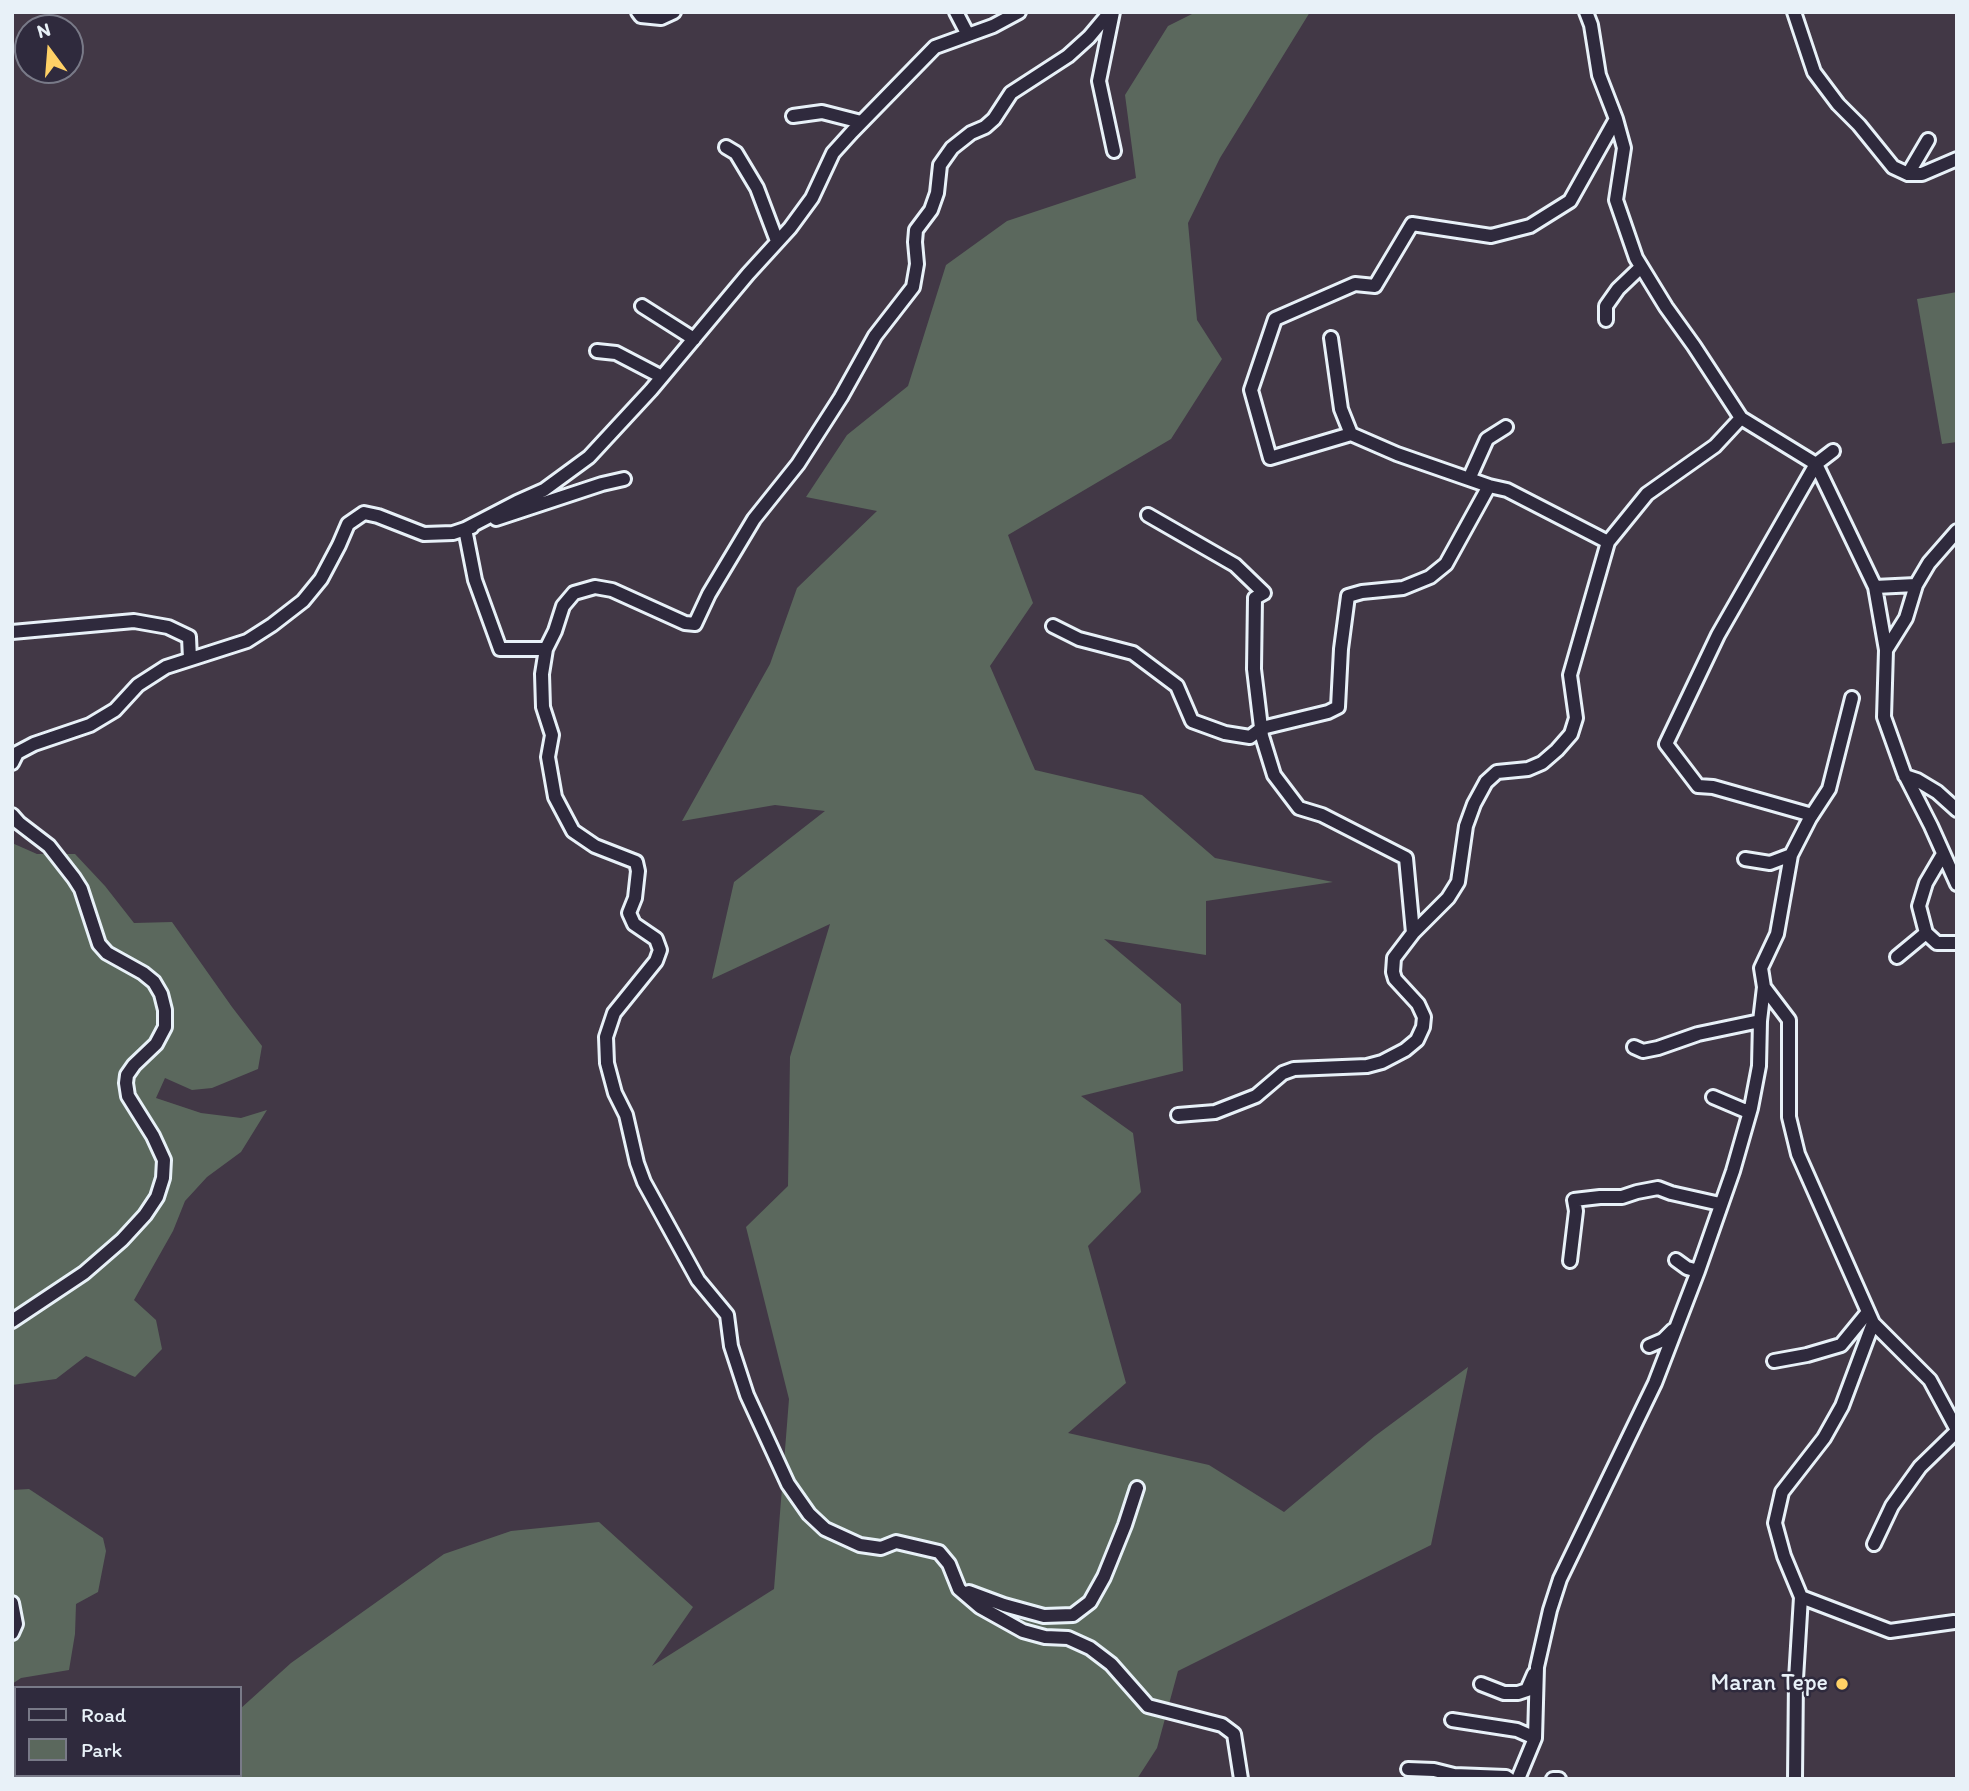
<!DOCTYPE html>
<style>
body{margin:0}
#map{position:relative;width:1969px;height:1791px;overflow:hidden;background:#423846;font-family:Itim,sans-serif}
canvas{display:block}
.frame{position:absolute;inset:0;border:14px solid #e8f1f8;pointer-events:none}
.legend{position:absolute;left:14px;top:1686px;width:228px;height:91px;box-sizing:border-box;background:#2f2a3d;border:2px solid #797a88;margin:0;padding:9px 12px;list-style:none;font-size:21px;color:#e8f1f8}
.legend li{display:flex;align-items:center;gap:14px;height:35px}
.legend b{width:35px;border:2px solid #797a88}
.north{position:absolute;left:14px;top:14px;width:70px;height:70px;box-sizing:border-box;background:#2f2a3d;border:2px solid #797a88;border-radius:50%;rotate:344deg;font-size:19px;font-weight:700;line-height:28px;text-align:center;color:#e8f1f8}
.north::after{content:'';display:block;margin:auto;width:24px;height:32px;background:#ffd166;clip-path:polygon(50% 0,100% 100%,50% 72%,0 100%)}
</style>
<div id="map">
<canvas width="1969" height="1791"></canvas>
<div class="frame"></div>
<ul class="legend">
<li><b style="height:9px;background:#2f2a3d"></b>Road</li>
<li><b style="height:19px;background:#5b685d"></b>Park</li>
</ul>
<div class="north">N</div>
</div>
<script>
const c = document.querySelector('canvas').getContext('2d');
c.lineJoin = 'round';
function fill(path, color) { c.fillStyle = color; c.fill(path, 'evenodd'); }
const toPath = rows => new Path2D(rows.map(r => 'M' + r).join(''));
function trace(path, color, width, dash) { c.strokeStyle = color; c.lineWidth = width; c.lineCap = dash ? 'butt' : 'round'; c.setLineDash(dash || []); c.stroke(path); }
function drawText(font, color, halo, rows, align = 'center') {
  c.font = font + ' Itim,sans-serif'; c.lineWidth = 5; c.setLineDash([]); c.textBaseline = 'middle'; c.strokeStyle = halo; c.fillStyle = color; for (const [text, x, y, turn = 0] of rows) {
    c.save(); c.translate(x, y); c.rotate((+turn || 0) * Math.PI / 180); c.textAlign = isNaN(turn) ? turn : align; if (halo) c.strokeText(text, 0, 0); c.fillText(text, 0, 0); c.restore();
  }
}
fill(toPath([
 [1196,12,1310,12,1220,158,1188,223,1197,320,1222,359,1171,439,1008,535,1033,603,990,666,1035,770,1142,795,1215,858,1333,882,1206,901,1206,955,1104,939,1181,1004,1183,1071,1081,1096,1133,1133,1141,1192,1088,1246,1126,1383,1068,1433,1209,1465,1284,1512,1375,1436,1468,1367,1431,1545,1178,1671,1157,1748,1137,1779,190,1779,191,1775,240,1775,240,1709,291,1663,444,1554,511,1531,599,1522,693,1607,652,1666,774,1589,789,1399,746,1227,788,1186,790,1057,830,924,712,979,734,882,825,811,775,805,682,821,770,664,797,588,877,511,806,497,847,435,908,386,946,265,1007,221,1136,178,1125,95,1168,26],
 [1957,292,1957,442,1942,444,1917,299],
 [12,843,37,854,75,854,105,886,134,923,172,922,232,1007,262,1046,258,1069,212,1088,192,1090,165,1078,156,1098,201,1113,241,1118,267,1110,241,1152,207,1177,185,1201,173,1231,134,1300,156,1320,162,1349,135,1377,86,1356,56,1379,12,1385],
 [29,1489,103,1538,106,1551,98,1592,76,1604,75,1634,69,1670,21,1678,12,1684,12,1490]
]), '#5b685d');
const minor = toPath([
 [638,12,641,16,661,18,674,12],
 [956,12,968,35],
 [1110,12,1089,37,1068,56,1011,93,994,119,985,127,971,133,952,148,940,165,937,193,931,210,916,230,915,242,917,264,913,287,875,336,841,397,798,464,754,519,709,594,695,624,685,623,612,590,595,587,574,593,563,606,555,631,546,649,542,674,543,707,552,735,548,757,555,797,573,831,595,846,636,862,638,871,635,898,629,913,634,924,656,939,660,950,656,961,614,1013,606,1037,607,1063,615,1093,626,1115,637,1163,644,1182,698,1280,727,1315,731,1346,747,1395,788,1484,809,1514,825,1529,860,1545,881,1548,896,1542,939,1552,949,1564,959,1589,980,1607,1023,1631,1045,1637,1068,1638,1090,1648,1111,1664,1148,1706,1222,1725,1234,1734,1241,1779],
 [1113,12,1099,81,1114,151],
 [1586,12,1591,25,1599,75,1616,119,1624,148,1616,200,1636,258,1666,307,1694,346,1741,418,1816,464,1875,587,1886,650,1884,717,1904,773,1931,826,1957,884],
 [1794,12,1814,72,1838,104,1859,125,1893,167,1908,174,1922,174,1957,159],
 [793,116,822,112,861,122],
 [726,147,736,153,757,188,777,241],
 [1908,174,1928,140],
 [642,306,694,339],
 [1606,320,1606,306,1618,289,1641,267],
 [1331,338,1341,409,1351,434],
 [597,351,616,353,662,377],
 [1469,479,1487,439,1506,427],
 [1148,515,1235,565,1264,593,1255,598,1254,669,1262,736,1274,775,1299,808,1322,815,1406,858,1413,933],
 [496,519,602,484,624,479],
 [472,527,465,529,475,580,500,649,546,649],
 [1608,542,1507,490,1489,486,1397,454,1351,434,1270,458,1251,390,1275,319,1355,284,1375,286,1412,224,1491,236,1530,226,1570,201,1616,119],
 [1875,587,1916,585],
 [1053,626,1079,639,1133,653,1177,686,1192,721,1225,733,1250,737,1262,728,1328,712,1338,707,1341,649,1348,596,1362,592,1403,588,1430,577,1446,564,1489,486],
 [12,632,134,621,168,627,189,637,190,659],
 [1886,650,1906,618,1916,585,1929,563,1957,531],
 [12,763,17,753,34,744,90,725,115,710,138,685,166,667,247,641,272,625,303,601,321,579,339,545,348,524,364,513,378,516,424,534,453,533,465,529,517,502,544,490,589,457,651,390,748,274,790,228,812,198,833,153,852,132,935,47,993,26,1019,12],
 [1905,776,1917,780,1937,792,1957,810],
 [12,815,19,823,49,846,74,878,81,889,99,944,107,953,143,973,154,982,161,994,165,1010,165,1027,156,1044,134,1065,127,1075,126,1083,128,1096,153,1136,164,1160,163,1178,157,1197,145,1215,122,1240,84,1273,12,1321],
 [1812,815,1713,787,1698,786,1666,744,1718,635,1816,464,1833,451],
 [1943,854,1926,883,1919,906,1926,933,1937,943,1957,943],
 [1745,859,1770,863,1791,855],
 [1897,957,1926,933],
 [1764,987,1789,1020,1789,1117,1798,1154,1873,1323,1930,1380,1957,1430],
 [1634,1047,1643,1051,1658,1048,1698,1034,1760,1021],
 [1713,1097,1746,1111,1751,1108],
 [1178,1115,1215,1112,1256,1096,1283,1073,1294,1069,1367,1066,1382,1062,1405,1050,1417,1040,1423,1027,1424,1017,1418,1004,1395,979,1393,972,1394,958,1413,933,1448,898,1458,882,1466,826,1474,804,1486,782,1497,772,1528,769,1542,763,1557,750,1571,734,1576,718,1570,675,1608,542,1647,494,1715,446,1741,418],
 [1676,1260,1687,1268,1698,1271],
 [1570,1261,1576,1211,1574,1200,1600,1197,1622,1197,1637,1192,1658,1188,1671,1193,1720,1204],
 [1649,1346,1663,1340,1673,1330],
 [1774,1361,1807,1355,1841,1345,1868,1312],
 [1874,1544,1892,1506,1920,1467,1957,1431],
 [969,1592,1004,1605,1044,1616,1073,1615,1090,1602,1104,1577,1125,1525,1137,1488],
 [1801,1597,1890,1631,1954,1622],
 [12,1603,16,1624,12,1633],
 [1481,1684,1504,1693,1518,1693,1527,1690,1534,1674],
 [1452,1720,1517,1730,1535,1738],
 [1408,1769,1434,1770,1454,1775,1506,1777,1509,1779],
 [1518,1779,1535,1738,1537,1667,1550,1610,1560,1579,1655,1383,1698,1271,1733,1171,1751,1108,1759,1066,1760,1021,1764,987,1761,968,1777,934,1791,855,1810,818,1829,789,1852,698],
 [1553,1779,1559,1779],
 [1795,1779,1796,1679,1801,1597,1784,1556,1775,1523,1782,1492,1824,1438,1842,1406,1873,1323]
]);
trace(minor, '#e8f1f8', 18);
trace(minor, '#2f2a3d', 12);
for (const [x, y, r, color] of [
 [1842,1684,7,"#ffd166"]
]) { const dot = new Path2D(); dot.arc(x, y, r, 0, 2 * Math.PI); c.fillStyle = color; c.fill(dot); trace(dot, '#2f2a3d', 2.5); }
drawText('24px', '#e8f1f8', '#2f2a3d', [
 ["Maran Tepe",1828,1684]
], 'right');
</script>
